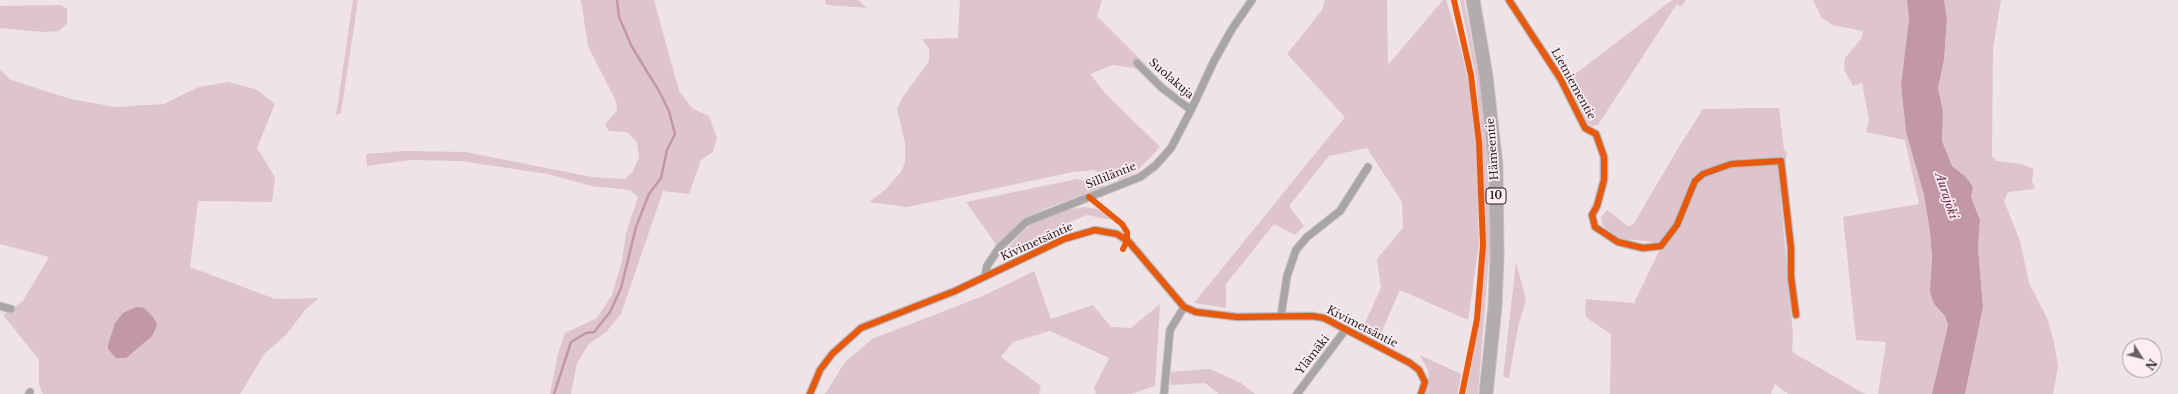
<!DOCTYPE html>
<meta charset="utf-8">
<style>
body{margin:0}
#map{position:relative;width:2178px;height:394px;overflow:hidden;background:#f0e3e7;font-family:"Libre Baskerville",serif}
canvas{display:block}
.north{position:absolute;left:2122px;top:338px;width:40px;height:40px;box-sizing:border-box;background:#fceef3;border:1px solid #a69a9e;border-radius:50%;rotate:126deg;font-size:11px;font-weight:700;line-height:16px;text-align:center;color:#241b1e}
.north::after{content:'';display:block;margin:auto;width:14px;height:18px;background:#6b6164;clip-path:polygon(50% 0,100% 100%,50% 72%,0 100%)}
</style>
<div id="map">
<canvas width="2178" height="394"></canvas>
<div class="north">N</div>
</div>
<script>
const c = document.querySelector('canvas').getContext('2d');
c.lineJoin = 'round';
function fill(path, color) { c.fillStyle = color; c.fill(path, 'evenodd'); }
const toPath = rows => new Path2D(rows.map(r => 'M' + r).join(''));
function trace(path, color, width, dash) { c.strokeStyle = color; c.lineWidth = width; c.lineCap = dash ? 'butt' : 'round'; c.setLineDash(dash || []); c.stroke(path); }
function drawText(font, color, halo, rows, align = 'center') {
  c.font = font + ' "Libre Baskerville",serif'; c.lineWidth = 3.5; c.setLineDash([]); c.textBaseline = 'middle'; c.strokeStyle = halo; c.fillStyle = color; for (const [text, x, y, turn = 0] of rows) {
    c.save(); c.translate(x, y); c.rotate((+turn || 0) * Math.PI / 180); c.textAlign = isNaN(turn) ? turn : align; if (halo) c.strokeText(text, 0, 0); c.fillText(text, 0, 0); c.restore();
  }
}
fill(toPath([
 [353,0,358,0,341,113,336,115],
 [581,0,654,0,679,91,693,109,709,116,717,138,713,152,701,160,689,194,663,191,621,314,607,331,588,345,577,363,571,394,550,394,558,353,565,333,597,318,612,295,622,261,626,233,638,197,630,190,592,186,548,174,461,161,411,160,367,166,366,154,405,151,465,152,592,177,624,179,632,173,639,158,637,142,627,132,609,131,605,124,617,111,616,101,588,46],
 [825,0,858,0,867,8,827,5,825,3],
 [960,0,1102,0,1097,16,1145,64,1138,69,1113,65,1090,74,1105,93,1160,147,1137,171,1120,180,1093,170,1073,172,907,207,869,202,885,190,901,172,905,163,905,142,897,109,902,98,929,61,929,49,922,39,958,38],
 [1325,0,1387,0,1388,65,1443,0,1446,0,1458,38,1469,83,1477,143,1479,244,1468,320,1400,290,1380,335,1363,327,1381,288,1377,259,1403,228,1402,202,1367,148,1329,156,1289,206,1304,226,1295,235,1274,224,1226,284,1226,308,1194,303,1345,117,1287,54,1322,10],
 [1460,0,1464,0,1479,78,1488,146,1490,244,1478,394,1466,394,1480,316,1484,242,1482,144,1476,78],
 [1672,0,1686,0,1681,7,1677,4,1598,125,1592,126,1587,122,1566,81],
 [1813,0,1907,0,1909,19,1901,85,1906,132,1924,195,1930,232,1934,304,1945,316,1948,325,1932,394,1878,394,1886,342,1856,340,1843,217,1919,204,1905,140,1866,132,1869,119,1862,83,1853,86,1844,69,1845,58,1861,39,1863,31,1833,25,1822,18],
 [1944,0,2001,0,1993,48,1992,156,1996,161,2021,164,2034,169,2032,180,2035,189,2008,192,2004,201,2020,241,2029,283,2047,318,2054,342,2058,366,2053,394,1965,394,1983,307,1978,248,1980,220,1971,197,1973,187,1966,177,1952,166,1942,141,1943,111,1938,88,1944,60,1947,19],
 [61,5,67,9,67,24,59,31,44,32,0,28,0,6],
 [0,69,11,80,71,99,115,107,164,104,199,87,229,82,257,90,275,104,257,148,275,177,272,202,198,201,190,267,275,299,319,298,306,309,286,335,265,353,240,394,43,394,39,385,39,360,3,315,23,301,49,257,0,244],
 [1759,108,1779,108,1784,150,1787,153,1780,192,1793,334,1792,352,1865,394,1788,394,1775,384,1771,394,1610,394,1611,334,1588,319,1585,315,1586,299,1634,303,1663,243,1616,238,1602,224,1601,217,1607,210,1629,227,1634,223,1680,145,1703,109],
 [1077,179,1105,186,1044,209,1024,220,997,246,966,202],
 [1085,207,1101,210,1112,220,1087,215,1056,228,1013,252,1008,248,1019,235,1035,221,1065,210],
 [1516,262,1526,300,1518,327,1509,378,1503,377],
 [1034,271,1051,319,1093,305,1111,327,1131,328,1160,304,1155,386,1131,394,1096,394,1094,388,1109,358,1050,331,1013,342,1001,357,1041,386,1039,394,825,394,845,362,872,339,983,296],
 [1420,355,1461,374,1458,394,1425,394,1429,384,1428,370],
 [1210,369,1241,383,1255,394,1219,394,1205,383,1171,385,1170,372]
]), '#ddc4cd');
fill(toPath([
 [1907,0,1944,0,1947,19,1944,60,1938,88,1943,111,1942,141,1952,166,1966,177,1973,187,1971,197,1980,220,1978,248,1983,307,1965,394,1932,394,1948,325,1945,316,1934,304,1930,292,1932,258,1930,232,1924,195,1906,132,1901,85,1909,19],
 [136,307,144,308,153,317,157,324,155,330,152,336,126,358,116,358,108,349,108,345,115,323,123,313]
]), '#c297a8');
trace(toPath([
 [554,394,571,342,586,333,594,332,610,312,621,288,636,227,649,194,661,178,667,150,675,134,669,111,659,91,632,47,619,17,617,0]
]), '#c297a8', 2.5);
const street = toPath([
 [1509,0,1560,78,1585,128,1596,134,1604,157,1604,180,1597,206,1592,215,1595,227,1618,242,1643,248,1661,246,1677,225,1695,181,1703,174,1731,164,1781,161,1791,248,1791,277,1796,315],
 [1137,63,1162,88,1191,110],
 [985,276,987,266,999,248,1026,222,1140,177,1155,166,1171,148,1191,110,1214,61,1232,29,1252,0],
 [0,306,11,309],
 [1281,316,1287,276,1296,250,1307,237,1340,211,1368,167],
 [29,394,30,392],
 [810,394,820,370,832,354,861,328,955,291,1064,239,1095,230,1117,234,1129,242,1184,307,1196,312,1237,317,1312,316,1324,318,1410,363,1419,370,1425,382,1421,394],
 [1164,394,1170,330,1184,307],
 [1297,394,1346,329]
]);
const highway = toPath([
 [1473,0,1486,76,1496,166,1497,257,1495,306,1486,394]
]);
trace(street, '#cac0c4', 9);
trace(highway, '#cac0c4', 15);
trace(street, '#a7a6a4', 7);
trace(highway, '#b2acac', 13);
trace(toPath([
 [1454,0,1471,75,1479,142,1483,245,1477,319,1462,394],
 [1509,0,1560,78,1585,128,1596,134,1604,157,1604,180,1597,206,1592,215,1595,227,1618,242,1643,248,1661,246,1677,225,1695,181,1703,174,1731,164,1781,161,1791,248,1791,277,1796,315],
 [1089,197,1122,224,1127,232,1127,241,1123,249],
 [810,394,820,370,832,354,861,328,955,291,1064,239,1095,230,1117,234,1129,242,1184,307,1196,312,1237,317,1312,316,1324,318,1410,363,1419,370,1425,382,1421,394]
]), '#e8590c', 6);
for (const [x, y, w] of [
 [1496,196,20]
]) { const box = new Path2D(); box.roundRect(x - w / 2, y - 8, w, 16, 3); c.fillStyle = '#fceef3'; c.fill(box); trace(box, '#241b1e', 1); }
drawText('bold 10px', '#241b1e', null, [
 ["10",1496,196]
]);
drawText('11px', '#241b1e', '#fceef3', [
 ["Suolakuja",1171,79,41],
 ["Lietniementie",1573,84,61],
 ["Hämeentie",1493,149,-94],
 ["Silliläntie",1111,176,-22],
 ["Kivimetsäntie",1037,242,-24],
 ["Kivimetsäntie",1362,327,27],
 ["Ylämäki",1313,355,-52]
]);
drawText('italic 12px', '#763050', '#fceef3', [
 ["Aurajoki",1946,196,72]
]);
</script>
